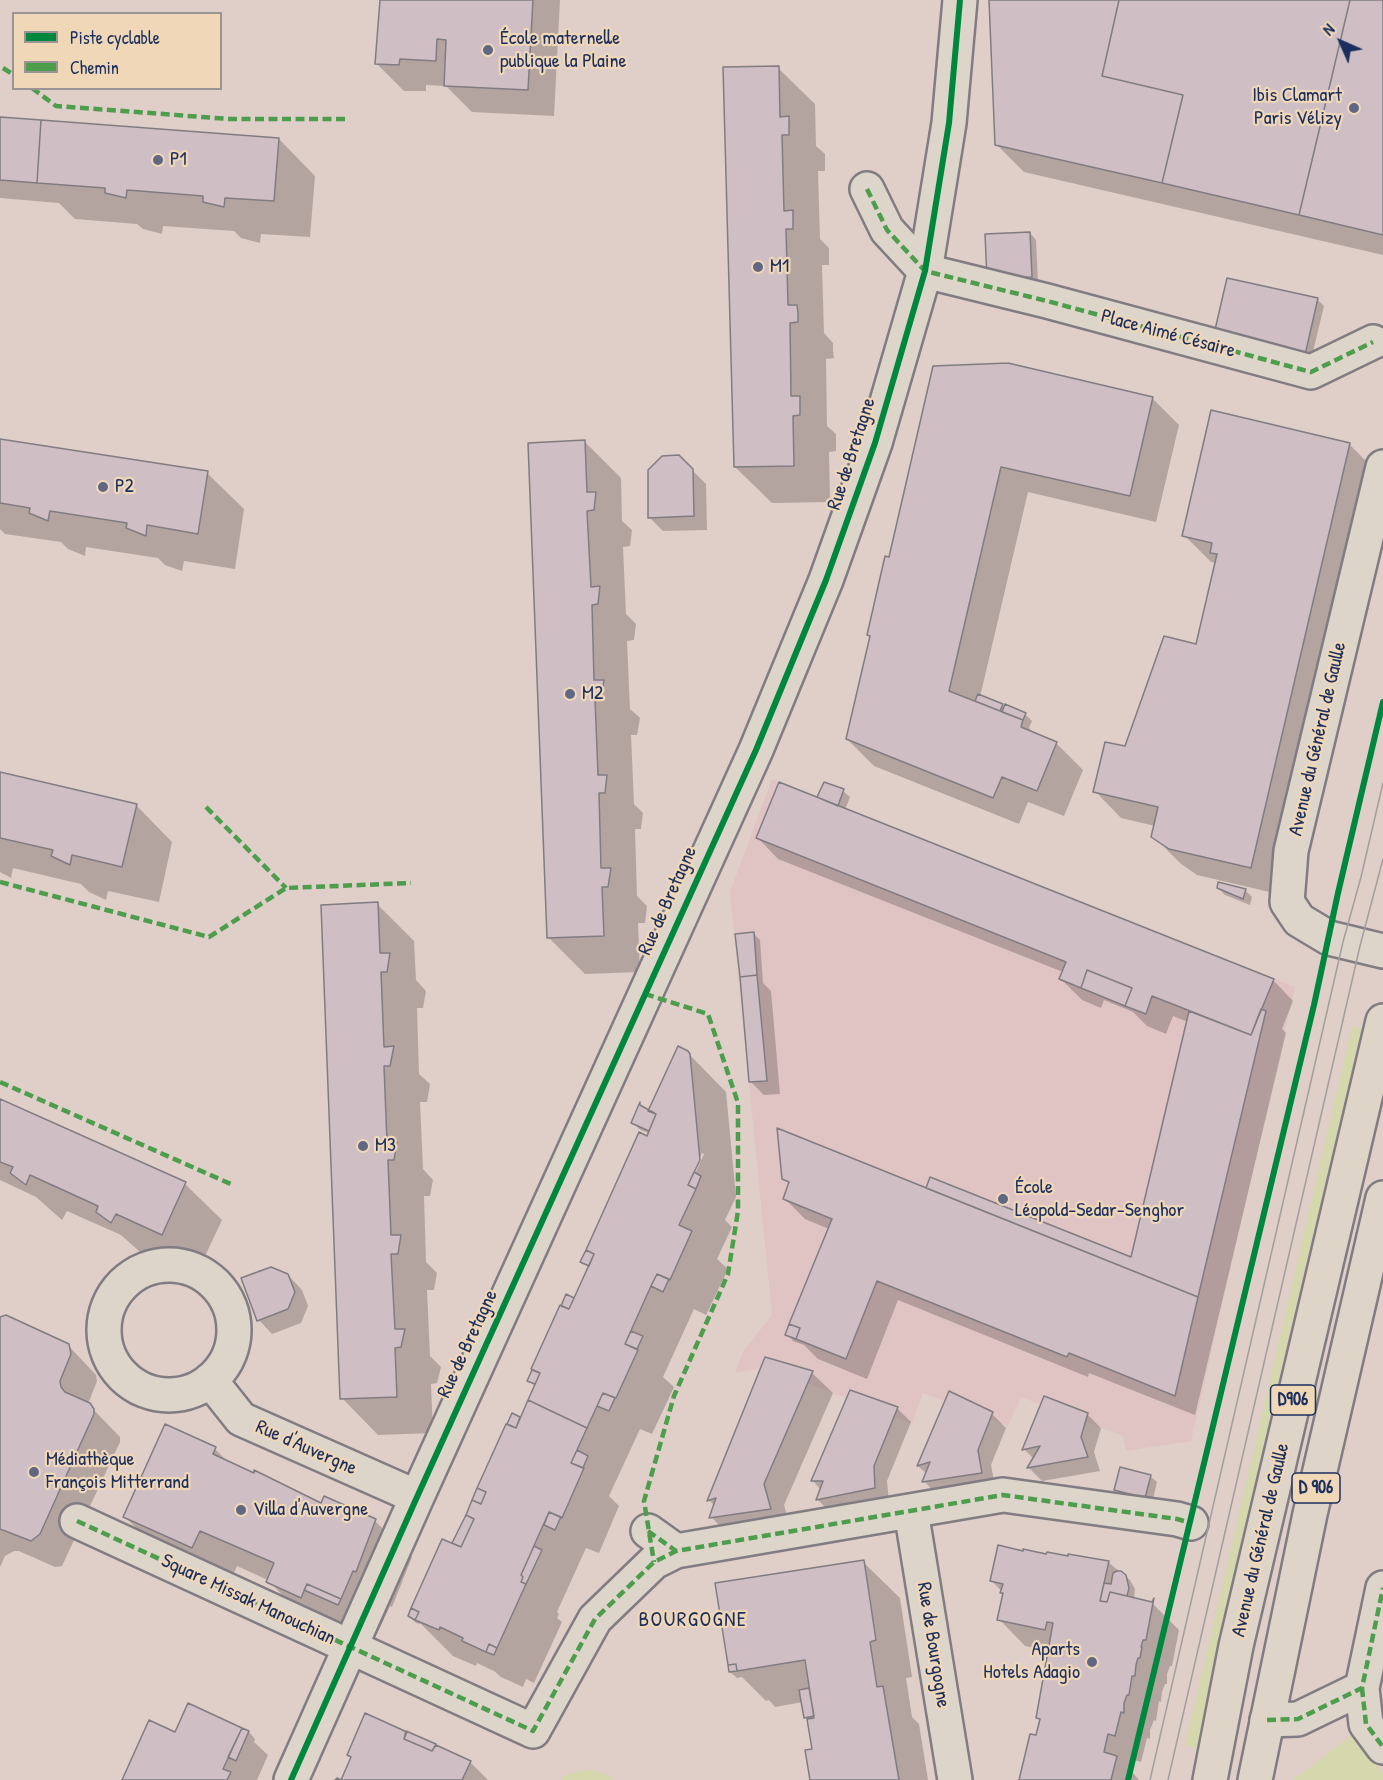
<!DOCTYPE html>
<meta charset="utf-8">
<style>
body{margin:0}
#map{position:relative;width:1383px;height:1780px;overflow:hidden;background:#e0cec8;font-family:"Patrick Hand",sans-serif}
canvas{display:block}
.legend{position:absolute;left:12px;top:12px;width:210px;height:78px;box-sizing:border-box;background:#efd7b8;border:2px solid #9a9494;margin:0;padding:8px 10px;list-style:none;font-size:18px;color:#1b2f5e}
.legend li{display:flex;align-items:center;gap:12px;height:30px}
.legend b{width:30px;border:2px solid #9a9494}
.north{position:absolute;left:1311px;top:12px;width:60px;height:60px;-webkit-text-stroke:4px #efd7b8;paint-order:stroke;rotate:315deg;font-size:16px;font-weight:700;line-height:24px;text-align:center;color:#1b2f5e}
.north::after{content:'';display:block;margin:auto;width:21px;height:27px;background:#1b2f5e;clip-path:polygon(50% 0,100% 100%,50% 72%,0 100%)}
</style>
<div id="map">
<canvas width="1383" height="1780"></canvas>
<ul class="legend">
<li><b style="height:8px;background:#00873e"></b>Piste cyclable</li>
<li><b style="height:8px;background:#4c9d4c"></b>Chemin</li>
</ul>
<div class="north">N</div>
</div>
<script>
const c = document.querySelector('canvas').getContext('2d');
c.lineJoin = 'round';
function fill(path, color) { c.fillStyle = color; c.fill(path, 'evenodd'); }
const toPath = rows => new Path2D(rows.map(r => 'M' + r).join(''));
function trace(path, color, width, dash) { c.strokeStyle = color; c.lineWidth = width; c.lineCap = dash ? 'butt' : 'round'; c.setLineDash(dash || []); c.stroke(path); }
function drawText(font, color, halo, rows, align = 'center') {
  c.font = font + ' "Patrick Hand",sans-serif'; c.lineWidth = 4.5; c.setLineDash([]); c.textBaseline = 'middle'; c.strokeStyle = halo; c.fillStyle = color; for (const [text, x, y, turn = 0] of rows) {
    c.save(); c.translate(x, y); c.rotate((+turn || 0) * Math.PI / 180); c.textAlign = isNaN(turn) ? turn : align; if (halo) c.strokeText(text, 0, 0); c.fillText(text, 0, 0); c.restore();
  }
}
fill(toPath([
 [772,779,1295,987,1191,1441,1126,1451,1123,1436,1021,1397,1008,1426,923,1393,912,1424,767,1367,735,1373,743,1352,772,1315,730,892]
]), '#dfc4c3');
fill(toPath([
 [1352,1026,1362,1029,1277,1387,1215,1657,1198,1748,1185,1746],
 [1351,1736,1383,1773,1383,1780,1293,1780],
 [594,1770,607,1775,613,1780,560,1780,566,1775,580,1771]
]), '#d4d8ac');
fill(toPath([
 [382,0,560,0,554,116,472,112,446,86,426,85,426,91,404,91,377,64],
 [990,0,1383,0,1383,255,1024,172,997,145],
 [778,68,815,104,816,146,825,154,825,171,818,171,820,239,829,248,829,265,822,265,824,333,833,343,833,351,834,358,826,359,827,426,836,434,836,451,829,452,830,502,772,503,735,467],
 [0,119,279,139,315,176,310,237,261,234,260,243,241,238,234,231,163,226,162,234,143,229,137,224,75,219,59,203,0,198],
 [1030,233,1036,240,1038,283,988,278],
 [1317,299,1324,306,1311,360,1222,340],
 [934,367,1153,399,1179,425,1156,522,1028,492,980,697,1005,708,1025,714,1032,721,1029,728,1036,735,1056,743,1083,770,1064,816,1028,802,1019,824,874,766,847,739,871,638,869,635,890,559],
 [0,440,207,473,244,509,235,569,184,561,182,571,165,565,158,558,86,547,85,556,68,549,61,542,5,534,0,529],
 [584,441,621,478,622,521,632,530,630,546,623,547,626,614,636,624,634,640,627,641,630,709,640,718,637,735,631,735,634,804,643,813,641,829,635,829,637,896,647,906,645,923,638,923,640,972,585,974,548,937],
 [1349,444,1376,471,1278,894,1197,875,1180,863,1153,836,1155,826,1121,818,1095,791,1197,645,1216,563,1211,562,1184,535],
 [678,456,706,484,707,530,663,531,649,517],
 [0,774,136,805,172,842,159,902,108,891,106,900,89,892,81,884,13,868,11,878,0,872],
 [843,791,850,797,845,810,1273,980,1293,1001,1282,1029,1286,1033,1195,1415,1089,1373,1088,1377,898,1300,867,1379,818,1359,804,1345,793,1341,787,1334,829,1229,805,1219,784,1198,790,1184,784,1178,927,1190,1132,1259,1188,1022,1173,1016,1166,1034,1147,1026,1133,1012,1104,1000,1101,1008,1082,1000,1061,979,1063,972,778,859,758,838],
 [1218,888,1245,890,1252,897,1250,905,1225,895],
 [377,904,414,941,416,980,426,991,423,1008,417,1008,419,1074,430,1084,427,1102,420,1102,423,1169,433,1180,430,1196,424,1196,426,1262,437,1273,434,1290,427,1290,430,1356,441,1367,437,1383,431,1384,433,1433,378,1435,342,1398],
 [753,933,760,940,763,983,771,991,780,1094,764,1095,750,1081],
 [687,1052,726,1092,736,1197,725,1220,732,1227,717,1259,728,1269,706,1315,694,1309,663,1377,674,1387,652,1434,640,1429,609,1496,619,1506,599,1553,586,1548,557,1612,559,1614,557,1618,562,1622,534,1683,526,1679,523,1687,501,1677,494,1671,477,1663,476,1666,453,1656,421,1624,416,1623,409,1616,453,1545,512,1415,521,1420,536,1387,529,1381,534,1370,575,1300,589,1268,582,1261,650,1134,639,1129,633,1122,649,1112],
 [702,1153,704,1154,695,1174,692,1174],
 [0,1101,185,1184,222,1220,198,1271,152,1249,148,1259,121,1235,67,1211,62,1220,36,1197,0,1180],
 [288,1275,302,1290,308,1306,301,1323,272,1334,259,1320],
 [0,1320,65,1342,96,1375,97,1381,88,1404,120,1437,120,1442,62,1566,55,1567,19,1551,14,1551,5,1556,0,1567],
 [812,1373,833,1393,784,1505,791,1529,731,1537,711,1517,715,1506,709,1500],
 [851,1392,897,1408,911,1422,887,1481,889,1502,831,1513,818,1500,821,1490,813,1481],
 [950,1393,992,1414,1006,1428,991,1465,995,1486,937,1495,924,1481,927,1474,918,1466],
 [1087,1414,1101,1428,1094,1452,1100,1471,1042,1481,1029,1468,1034,1459,1024,1449],
 [215,1449,230,1464,322,1505,375,1521,412,1557,392,1607,390,1606,377,1634,343,1619,337,1633,304,1618,268,1580,237,1566,229,1584,162,1554,125,1517],
 [1150,1476,1157,1482,1152,1503,1122,1496,1116,1490],
 [1047,1556,1108,1562,1130,1580,1135,1589,1134,1599,1152,1603,1179,1630,1172,1666,1170,1666,1167,1674,1167,1684,1165,1684,1162,1692,1161,1702,1159,1701,1156,1721,1154,1720,1150,1730,1150,1739,1147,1738,1141,1762,1134,1760,1132,1772,1139,1780,1021,1780,1037,1737,1041,1721,1038,1718,1050,1651,1025,1646,999,1619,1005,1595,991,1580],
 [863,1562,900,1598,912,1677,906,1678,912,1717,919,1724,928,1780,812,1780,813,1751,809,1721,805,1717,803,1702,775,1707,769,1700,766,1701,742,1677,737,1678,730,1672],
 [189,1705,249,1732,255,1739,254,1742,268,1755,257,1780,124,1780,175,1734],
 [434,1745,470,1762,488,1780,342,1780]
]), '#0003');
const building = toPath([
 [380,0,533,0,528,90,444,86,446,40,437,39,436,61,400,59,399,65,375,64,380,0],
 [989,0,1119,0,1102,76,1183,95,1162,183,995,145,989,0],
 [1119,0,1350,0,1299,215,1162,183,1183,95,1102,76,1119,0],
 [1350,0,1383,0,1383,235,1299,215,1350,0],
 [779,66,780,117,789,116,789,135,782,135,784,211,793,210,793,229,786,229,788,305,797,305,798,313,798,322,790,323,791,396,800,396,800,415,793,416,794,466,734,467,723,67,779,66],
 [0,117,41,120,37,183,0,180,0,117],
 [41,120,279,138,274,201,225,198,224,207,203,202,203,196,127,190,126,198,105,193,105,188,37,183,41,120],
 [1030,232,1032,277,987,279,985,234,1030,232],
 [1227,278,1318,298,1305,355,1214,334,1227,278],
 [1008,363,1153,397,1130,496,1001,467,949,691,1023,720,1021,727,1057,742,1037,791,1002,777,993,798,846,739,870,636,867,635,885,556,889,557,933,366,1008,363],
 [1211,410,1350,443,1251,868,1169,849,1151,837,1158,807,1093,792,1105,742,1125,746,1164,636,1196,644,1217,554,1210,553,1212,543,1182,536,1211,410],
 [0,439,208,471,198,534,147,525,146,536,126,528,127,523,50,511,48,521,29,513,30,508,0,503,0,439],
 [585,440,587,492,596,492,594,510,587,511,591,587,600,586,598,604,592,605,594,680,604,680,601,699,595,699,598,775,607,775,605,793,599,793,601,868,611,868,608,887,602,887,604,936,547,938,528,443,585,440],
 [679,455,693,469,694,516,648,518,648,470,662,456,679,455],
 [978,694,1003,704,1000,711,975,701,978,694],
 [1005,704,1026,713,1023,720,1002,712,1005,704],
 [0,772,137,804,122,867,72,855,70,865,51,856,53,850,0,838,0,772],
 [779,782,1274,979,1251,1035,1152,996,1146,1014,1125,1006,1132,988,1087,970,1081,988,1059,979,1066,962,756,838,779,782],
 [824,782,844,789,838,806,817,797,824,782],
 [1218,882,1246,889,1243,899,1217,888,1218,882],
 [378,902,380,953,390,953,387,972,381,972,384,1047,394,1046,390,1066,384,1066,387,1142,397,1142,394,1160,388,1160,391,1235,401,1235,398,1254,391,1254,395,1329,405,1329,401,1347,395,1348,397,1397,340,1399,321,905,378,902],
 [754,932,757,975,740,977,735,934,754,932],
 [1087,970,1132,988,1125,1006,1081,988,1087,970],
 [757,975,767,1081,749,1082,740,977,757,975],
 [1261,1009,1266,1011,1198,1297,926,1188,930,1177,1131,1257,1189,1011,1251,1035,1261,1009],
 [678,1046,688,1051,690,1054,700,1160,688,1185,696,1189,679,1225,692,1231,670,1280,657,1274,651,1286,625,1344,638,1350,616,1398,603,1393,587,1428,528,1400,540,1373,531,1369,560,1305,569,1309,594,1254,586,1250,639,1132,647,1136,656,1114,648,1111,678,1046],
 [0,1099,186,1182,162,1235,116,1214,111,1223,96,1212,98,1206,30,1175,26,1185,10,1173,13,1167,0,1162,0,1099],
 [640,1102,640,1105,656,1114,649,1131,631,1123,640,1102],
 [777,1128,1198,1297,1175,1396,1069,1353,1067,1357,877,1281,846,1359,796,1339,800,1328,789,1324,832,1219,783,1199,789,1182,782,1179,777,1128],
 [694,1172,701,1176,696,1189,688,1185,694,1172],
 [586,1250,594,1254,589,1266,580,1262,586,1250],
 [271,1267,288,1274,295,1292,288,1309,257,1321,241,1278,271,1267],
 [657,1274,669,1279,663,1292,651,1286,657,1274],
 [566,1294,574,1298,569,1309,561,1306,566,1294],
 [6,1315,69,1344,71,1354,60,1381,61,1387,65,1392,90,1403,94,1409,94,1414,40,1534,31,1541,0,1529,0,1317,6,1315],
 [789,1324,800,1328,796,1339,785,1335,789,1324],
 [631,1331,643,1336,637,1349,625,1344,631,1331],
 [765,1357,813,1371,764,1484,771,1509,709,1518,716,1498,707,1501,765,1357],
 [532,1370,540,1373,535,1384,527,1381,532,1370],
 [850,1390,898,1407,874,1466,875,1488,816,1500,823,1481,811,1481,850,1390],
 [949,1391,993,1412,978,1450,982,1473,922,1482,930,1462,917,1466,949,1391],
 [603,1393,615,1398,609,1411,597,1406,603,1393],
 [1044,1396,1088,1413,1081,1437,1088,1457,1027,1468,1040,1446,1022,1450,1044,1396],
 [528,1400,587,1428,571,1463,584,1468,562,1518,549,1512,521,1575,523,1577,521,1582,526,1584,497,1648,489,1644,486,1652,462,1641,463,1638,440,1627,439,1630,415,1620,419,1612,411,1608,442,1539,461,1547,474,1519,466,1515,472,1500,481,1504,486,1492,477,1488,506,1424,516,1428,528,1400],
 [512,1413,520,1417,516,1428,507,1424,512,1413],
 [165,1424,216,1447,213,1454,254,1473,254,1470,321,1503,324,1496,376,1519,356,1572,353,1571,341,1599,307,1584,301,1598,266,1582,274,1563,200,1531,192,1548,123,1517,165,1424],
 [577,1450,588,1456,583,1468,571,1463,577,1450],
 [1120,1467,1151,1475,1145,1498,1114,1490,1120,1467],
 [477,1488,486,1492,481,1504,472,1500,477,1488],
 [549,1512,561,1517,555,1530,544,1525,549,1512],
 [466,1515,474,1519,461,1547,452,1543,466,1515],
 [998,1545,1023,1551,1023,1549,1046,1554,1047,1552,1068,1556,1068,1554,1109,1561,1100,1601,1107,1602,1110,1592,1152,1602,1154,1598,1146,1640,1143,1640,1141,1647,1142,1647,1140,1658,1138,1658,1136,1665,1135,1676,1132,1676,1129,1695,1127,1695,1124,1703,1124,1713,1121,1712,1115,1736,1108,1734,1104,1752,1117,1756,1111,1780,1019,1780,1030,1734,1036,1735,1040,1719,1036,1718,1053,1623,1047,1622,1045,1630,997,1620,1003,1593,1000,1593,1003,1584,990,1581,998,1545],
 [534,1546,542,1550,526,1584,521,1582,523,1577,521,1575,534,1546],
 [864,1560,876,1640,870,1642,877,1687,883,1686,899,1780,810,1780,805,1750,812,1749,807,1719,814,1718,805,1660,737,1671,736,1664,728,1665,715,1583,864,1560],
 [1117,1571,1121,1571,1126,1575,1129,1588,1127,1596,1110,1592,1107,1602,1100,1601,1104,1583,1111,1584,1113,1573,1117,1571],
 [307,1584,341,1599,338,1605,304,1590,307,1584],
 [411,1608,419,1612,415,1620,408,1616,411,1608],
 [489,1644,497,1648,494,1655,486,1652,489,1644],
 [736,1664,737,1671,729,1672,728,1665,736,1664],
 [809,1688,814,1716,804,1718,799,1690,809,1688],
 [188,1703,242,1728,223,1769,231,1772,227,1780,122,1780,149,1720,175,1732,188,1703],
 [365,1713,407,1732,404,1739,432,1751,436,1745,471,1761,462,1780,335,1780,337,1778,341,1780,351,1757,347,1755,365,1713],
 [242,1728,249,1731,236,1761,228,1757,242,1728],
 [406,1731,436,1744,432,1751,404,1739,406,1731]
]);
fill(building, '#cfbec3');
trace(building, '#807c82', 1.5);
const street = toPath([
 [867,189,887,230,925,271,1047,301,1311,372,1373,342],
 [1383,467,1291,851,1287,902,1299,920,1329,938,1383,951],
 '104 1330a65 65 0 1 1 130 0a65 65 0 1 1-130 0Z',
 [210,1380,241,1419,417,1497],
 [911,1511,955,1780],
 [77,1521,533,1731,595,1619,654,1562,676,1551],
 [648,1531,676,1551,1003,1495,1177,1519,1191,1523],
 [1362,1688,1366,1724,1383,1747],
 [1267,1720,1298,1719,1362,1688,1383,1588],
 [291,1780,417,1497,756,750,826,580,875,443,925,271,949,123,960,0]
]);
const primary = toPath([
 [1210,1780,1236,1646,1383,1021],
 [1255,1780,1310,1514,1383,1198]
]);
trace(street, '#807c82', 38);
trace(primary, '#807c82', 38);
trace(street, '#ddd4ca', 33);
trace(primary, '#dfd4c8', 33);
trace(toPath([
 [1150,1780,1343,942,1361,877,1383,783],
 [1168,1780,1360,946,1383,859]
]), '#a39e9e', 1.5);
trace(toPath([
 [3,68,14,75],
 [32,88,56,106,229,119,346,119],
 [867,189,887,230,925,271,1047,301,1311,372,1373,342],
 [206,807,286,888],
 [0,882,209,937,286,888,411,883],
 [645,994,708,1014,738,1103,738,1211,728,1274,674,1396,644,1501,654,1562],
 [0,1082,233,1185],
 [77,1521,533,1731,595,1619,654,1562,676,1551],
 [648,1531,676,1551,1003,1495,1177,1519,1191,1523],
 [1362,1688,1366,1724,1383,1747],
 [1267,1720,1298,1719,1362,1688,1383,1588]
]), '#4c9d4c', 4.5, [9, 4.5]);
trace(toPath([
 [291,1780,417,1497,756,750,826,580,875,443,925,271,949,123,960,0],
 [1128,1780,1314,1005,1338,893,1383,702]
]), '#00873e', 6);
for (const [x, y, r, color] of [
 [488,50,6,"#606783"],
 [1354,108,6,"#606783"],
 [158,160,6,"#606783"],
 [758,267,6,"#606783"],
 [103,487,6,"#606783"],
 [570,694,6,"#606783"],
 [363,1146,6,"#606783"],
 [1003,1199,6,"#606783"],
 [34,1472,6,"#606783"],
 [241,1510,6,"#606783"],
 [1092,1662,6,"#606783"]
]) { const dot = new Path2D(); dot.arc(x, y, r, 0, 2 * Math.PI); c.fillStyle = color; c.fill(dot); trace(dot, '#efd7b8', 2); }
for (const [x, y, w] of [
 [1293,1400,45],
 [1316,1488,48]
]) { const box = new Path2D(); box.roundRect(x - w / 2, y - 15, w, 30, 4.5); c.fillStyle = '#efd7b8'; c.fill(box); trace(box, '#1b2f5e', 1.5); }
drawText('bold 18px', '#1b2f5e', null, [
 ["D906",1293,1400],
 ["D 906",1316,1488]
]);
drawText('20px', '#1b2f5e', '#efd7b8', [
 ["École maternelle",500,39],
 ["publique la Plaine",500,62],
 ["Ibis Clamart",1342,96,"right"],
 ["Paris Vélizy",1342,119,"right"],
 ["P1",170,160],
 ["M1",770,267],
 ["P2",115,487],
 ["M2",582,694],
 ["M3",375,1146],
 ["École",1015,1188],
 ["Léopold-Sedar-Senghor",1015,1211],
 ["Médiathèque",46,1460],
 ["François Mitterrand",46,1483],
 ["Villa d'Auvergne",253,1510],
 ["Aparts",1080,1650,"right"],
 ["Hotels Adagio",1080,1673,"right"]
], 'left');
drawText('20px', '#1b2f5e', '#efd7b8', [
 ["Place Aimé Césaire",1168,334,15],
 ["Rue de Bretagne",852,454,-72],
 ["Avenue du Général de Gaulle",1318,739,-77],
 ["Rue de Bretagne",668,901,-66],
 ["Rue de Bretagne",468,1344,-65],
 ["Rue d'Auvergne",306,1448,24],
 ["Avenue du Général de Gaulle",1261,1540,-77],
 ["Square Missak Manouchian",248,1600,25],
 ["Rue de Bourgogne",933,1645,81]
]);
c.letterSpacing = '1.5px';
drawText('21px', '#1b2f5e', '#efd7b8', [
 ["BOURGOGNE",693,1620]
]);
c.letterSpacing = '0px';
</script>
